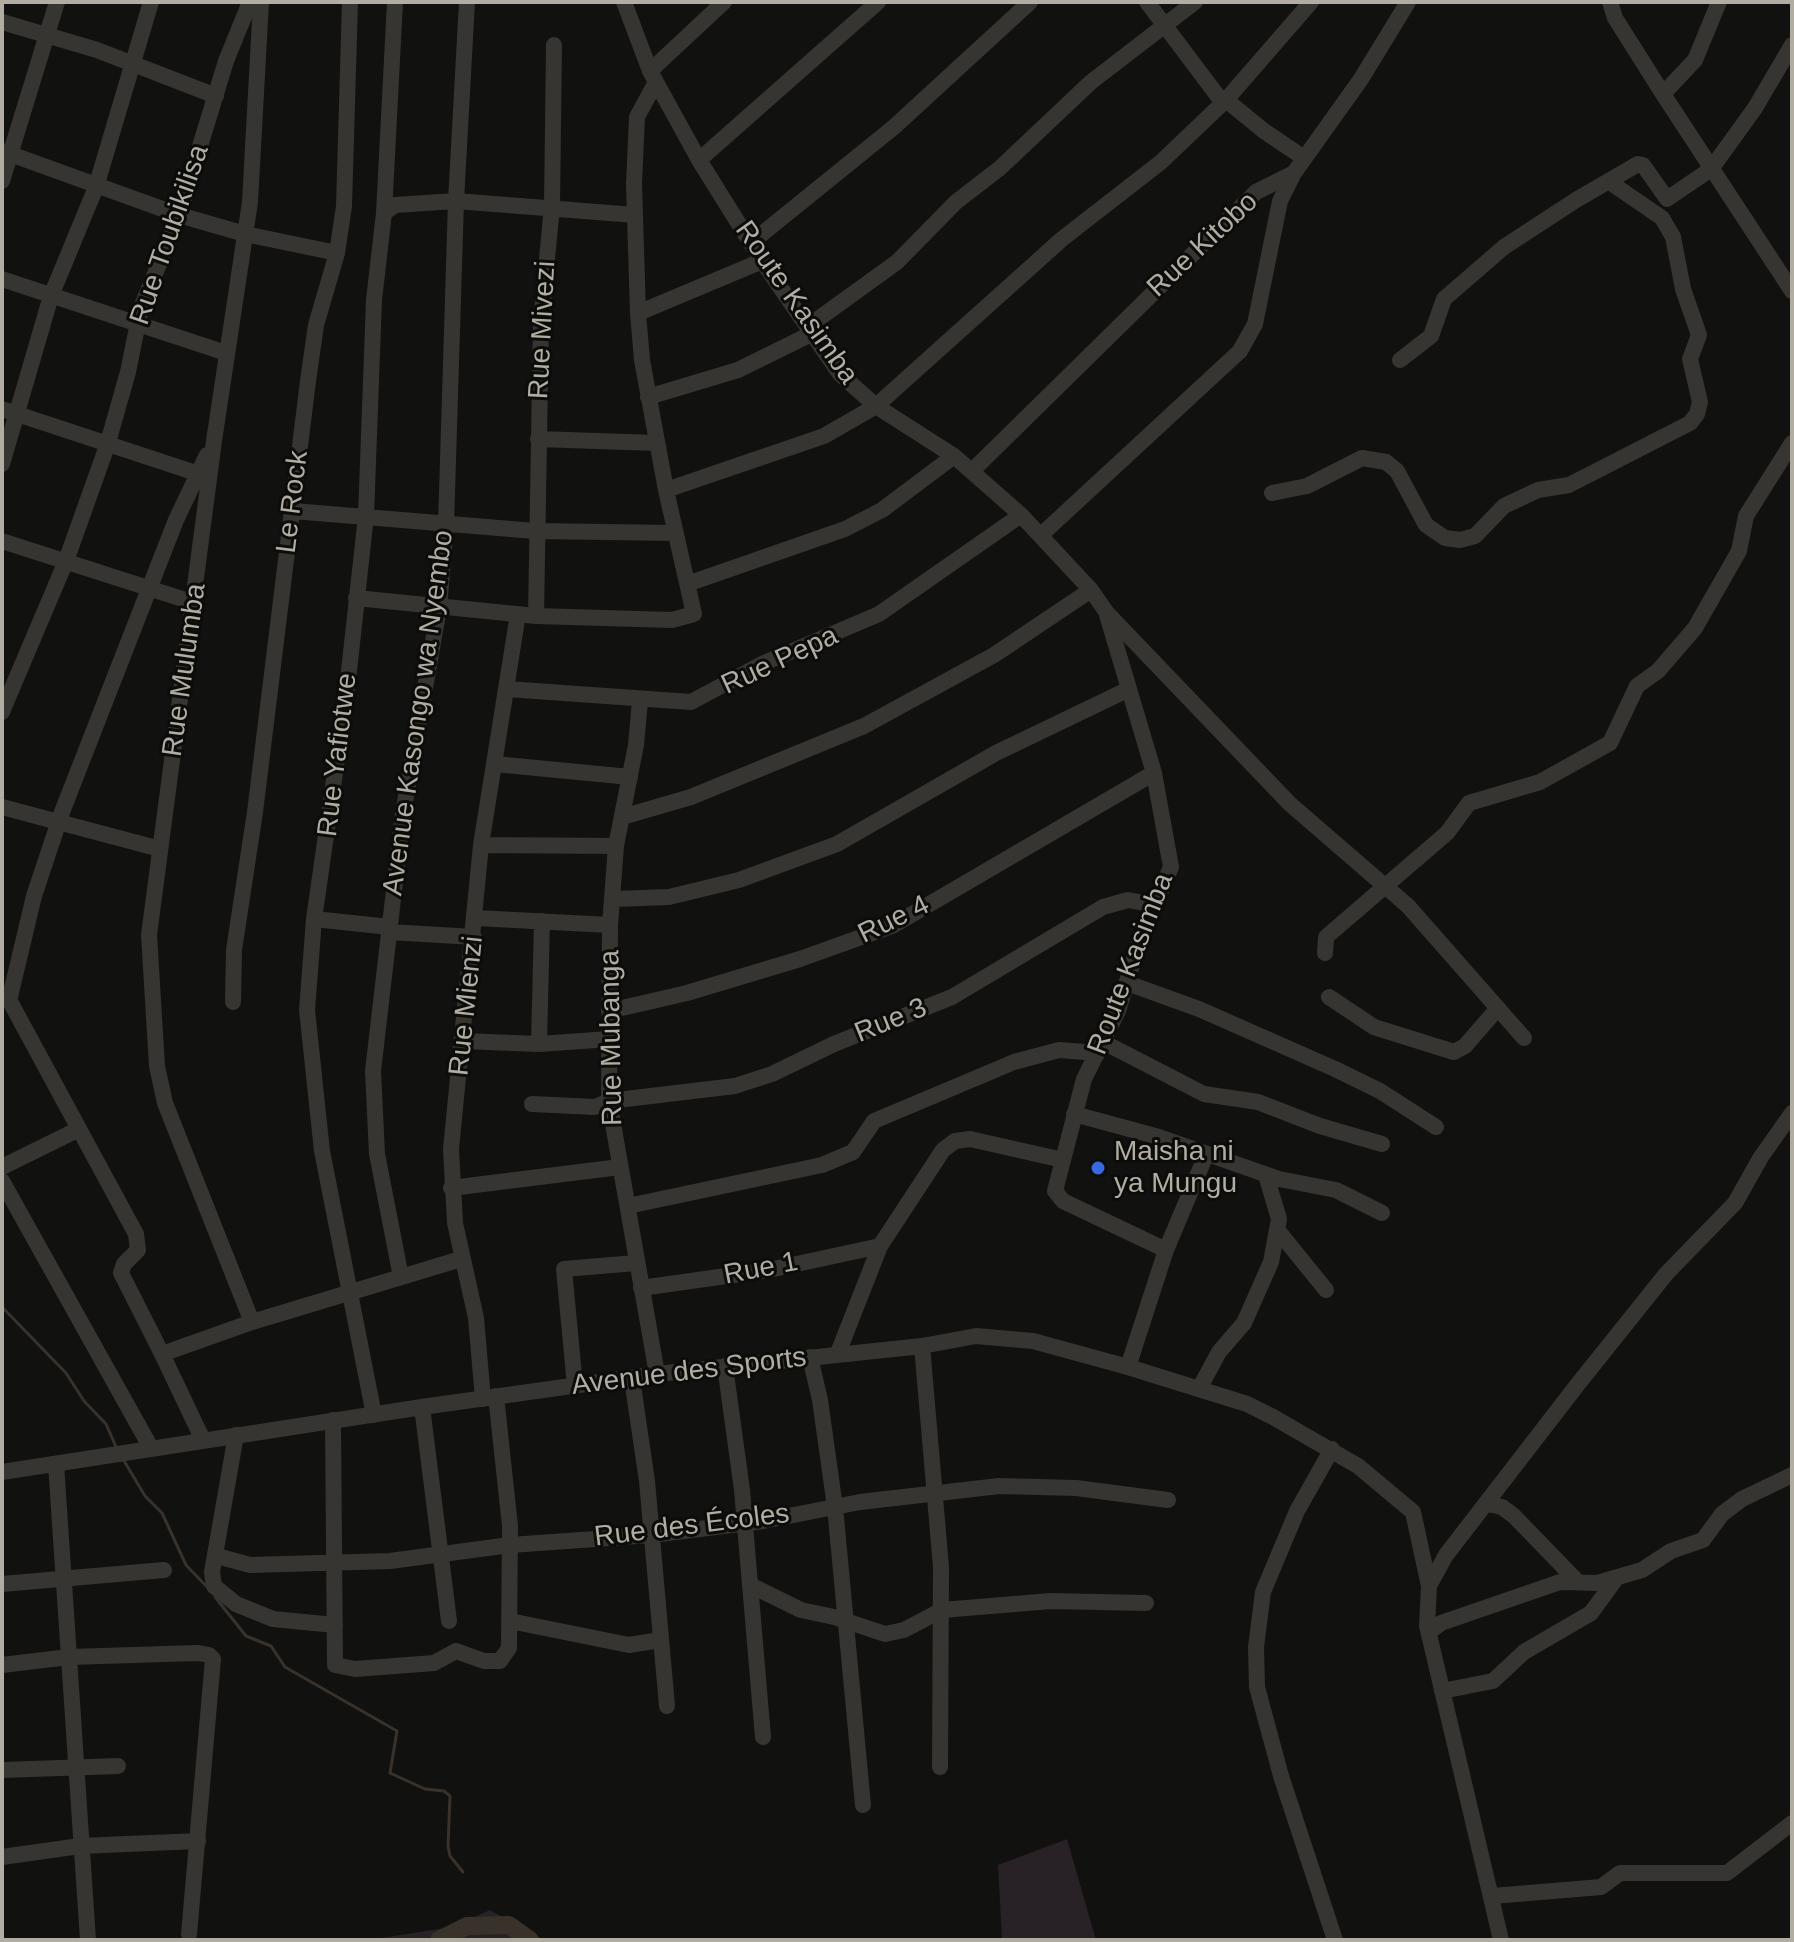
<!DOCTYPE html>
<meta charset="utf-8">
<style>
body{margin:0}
#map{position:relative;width:1794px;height:1942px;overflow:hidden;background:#111110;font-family:Helvetica,sans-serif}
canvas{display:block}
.frame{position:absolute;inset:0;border:4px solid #b1ada2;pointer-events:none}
</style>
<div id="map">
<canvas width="1794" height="1942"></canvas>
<div class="frame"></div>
</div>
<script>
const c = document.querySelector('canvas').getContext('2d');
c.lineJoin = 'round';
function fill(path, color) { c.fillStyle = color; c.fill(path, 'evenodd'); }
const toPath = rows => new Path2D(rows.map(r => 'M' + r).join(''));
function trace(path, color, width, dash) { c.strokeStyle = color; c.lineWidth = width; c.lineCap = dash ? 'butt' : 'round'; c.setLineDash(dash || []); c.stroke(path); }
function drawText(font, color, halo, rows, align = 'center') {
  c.font = font + ' Helvetica,sans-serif'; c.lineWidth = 6; c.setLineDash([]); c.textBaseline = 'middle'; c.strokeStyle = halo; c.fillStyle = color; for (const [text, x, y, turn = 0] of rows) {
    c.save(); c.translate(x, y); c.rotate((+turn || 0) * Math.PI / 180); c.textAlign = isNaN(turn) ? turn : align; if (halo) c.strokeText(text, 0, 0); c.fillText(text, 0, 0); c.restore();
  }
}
fill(toPath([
 [1067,1839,1096,1940,1002,1940,998,1865],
 [490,1910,544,1940,368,1940,452,1927]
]), '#282126');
trace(toPath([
 [2,1307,66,1373,84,1401,106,1424,117,1449],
 [123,1459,145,1496,162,1513,186,1565,208,1588],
 [215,1597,246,1636,271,1646,285,1667,397,1731,390,1773,425,1789,444,1791,450,1796,448,1846,450,1856,463,1872]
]), '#38322b', 3);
trace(toPath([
 [439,1940,467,1926,509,1925,530,1940]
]), '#38322b', 18);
trace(toPath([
 [624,2,650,71,699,160,762,261,840,374,876,406,954,456,1021,515,1091,590,1107,613,1290,804,1408,906,1524,1038],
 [1147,2,1223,103],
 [1610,2,1615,18,1663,94,1792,291],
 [2,22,97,50,216,96],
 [650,71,724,2],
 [1663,94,1695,60,1719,2],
 [1226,100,1264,131,1304,158],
 [2,151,179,215,245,234,337,253],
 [699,160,878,2],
 [2,181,57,2],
 [384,213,395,205,456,201,635,215],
 [752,242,894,127,1030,2],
 [2,279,226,353],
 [638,313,762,261],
 [807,327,897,262,956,202,1000,168,1091,82,1195,2],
 [1400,360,1431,336,1444,299,1504,247,1576,200,1638,164,1643,165,1667,199,1711,169,1755,108,1792,45],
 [648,397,738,370,811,334],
 [2,409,199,474],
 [538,439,657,443],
 [2,464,51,296,96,187,151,2],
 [973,470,1256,192,1294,173,1361,79,1408,2],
 [666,490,824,436,876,406,1062,239,1161,162,1226,100,1311,2],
 [1272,493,1307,486,1362,458,1386,462,1397,471,1426,525,1445,538,1460,540,1475,536,1504,506,1538,490,1569,485,1690,423,1697,414,1700,402,1690,359,1699,335,1683,289,1673,237,1662,218,1608,181],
 [293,511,535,531,676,533],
 [1041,535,1240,351,1255,324,1280,201,1294,173],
 [2,541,195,603],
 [690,583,845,529,882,510,954,456],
 [356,598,536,616,672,620,694,614,666,490,642,360,638,313,634,184,637,117,656,82],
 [1107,615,1154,773,1171,867,1139,942,1118,1011,1084,1079,1055,1191,1063,1201,1166,1250],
 [536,616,541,322,552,206,554,45],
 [507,689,691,702,764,663,879,614,1021,515],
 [640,701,636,745,616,846,610,925,609,1101,657,1374],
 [2,712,66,561,107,446,128,372,141,308,179,215,226,61,250,2],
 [495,764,630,777],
 [2,807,160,849],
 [622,817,691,797,864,726,994,655,1091,590],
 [481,845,616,846],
 [613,899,669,897,739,880,837,844,996,753,1127,690],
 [476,918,610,925],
 [314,919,390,927],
 [389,932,474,937],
 [1325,953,1326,937,1447,833,1469,803,1540,782,1610,743,1637,686,1658,671,1695,628,1739,551,1746,516,1792,443],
 [1127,983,1199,1009,1335,1069,1380,1091,1436,1127],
 [6,994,136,1234,138,1250,124,1264,121,1273,162,1354],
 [1329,997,1374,1027,1454,1052,1465,1046,1498,1008],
 [9,1001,34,896,62,812,176,520,207,455],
 [233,1002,234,950,255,812,308,381,316,325,337,253,344,206,350,2],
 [609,1011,687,993,800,959,892,926,1154,773],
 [463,1041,539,1044,610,1039],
 [1105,1043,1204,1094,1258,1102,1320,1126,1382,1144],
 [539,1044,542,921],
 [532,1104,595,1107,609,1101,735,1086,772,1074,834,1044,952,997,1103,907,1128,900,1155,905],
 [1074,1114,1159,1137,1279,1179,1336,1190,1382,1213],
 [2,1167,77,1130],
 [2,1181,151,1448],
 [451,1188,620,1167],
 [628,1206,822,1165,853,1152,874,1121,1014,1062,1059,1050,1098,1053],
 [1279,1232,1326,1290],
 [401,1277,377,1154,373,1071,403,813,439,608,446,525,456,201,467,2],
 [641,1288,769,1270,880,1246],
 [252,1322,165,1103,157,1066,149,935,214,441,250,202,261,2],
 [922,1346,941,1567,940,1767],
 [838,1353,880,1246,943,1150,955,1141,970,1139,1063,1160],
 [810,1357,820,1400,835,1507,863,1805],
 [725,1366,742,1490,763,1737],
 [1128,1367,1166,1250,1206,1155],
 [632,1379,647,1481,667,1706],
 [575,1386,564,1269,636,1263],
 [1199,1389,1219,1352,1244,1323,1271,1262,1279,1219,1266,1175],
 [483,1399,476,1318,455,1223,451,1149,481,845,518,614],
 [422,1407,449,1621],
 [374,1415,322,1151,307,1010,314,919,347,689,366,516,374,300,384,213,395,2],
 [333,1420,335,1665,355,1669,434,1663,456,1651,484,1661,500,1661,509,1648,510,1526,496,1396],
 [236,1435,212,1572,214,1586,236,1604,273,1619,335,1625],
 [203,1440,162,1354,252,1322,461,1259],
 [1332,1449,1297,1511,1263,1592,1256,1647,1257,1687,1281,1776,1335,1940],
 [56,1464,88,1940],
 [2,1472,422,1407,657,1374,922,1346,976,1336,1033,1341,1128,1367,1247,1404,1273,1417,1358,1466,1413,1512,1429,1586,1427,1626,1501,1940],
 [1488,1504,1502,1507,1514,1516,1576,1580],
 [217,1556,250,1565,390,1561,510,1545,652,1535,763,1521,860,1502,999,1486,1076,1488,1168,1500],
 [2,1584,164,1570],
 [750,1585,801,1610,834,1617,885,1634,904,1630,942,1610,1051,1601,1146,1603],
 [1429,1586,1446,1555,1578,1384,1666,1274,1735,1203,1761,1157,1792,1113],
 [510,1621,629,1645,660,1640],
 [1429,1632,1441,1623,1560,1582,1597,1583,1642,1570,1671,1551,1703,1540,1722,1514,1742,1499,1792,1475],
 [2,1665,69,1657,198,1653,209,1655,213,1659,189,1934],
 [1442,1691,1493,1681,1524,1652,1591,1613,1615,1580],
 [2,1770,118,1766],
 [2,1857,80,1846,198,1841],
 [1493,1896,1601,1887,1620,1873,1727,1873,1792,1823]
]), '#363531', 16);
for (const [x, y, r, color] of [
 [1098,1168,8,"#3968e1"]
]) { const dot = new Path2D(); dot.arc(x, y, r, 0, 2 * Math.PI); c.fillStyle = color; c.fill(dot); trace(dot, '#0c0c0b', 3); }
drawText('28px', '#b1ada2', '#0c0c0b', [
 ["Rue Toubikilisa",170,235,-71],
 ["Rue Kitobo",1203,245,-43],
 ["Route Kasimba",796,303,55],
 ["Rue Mivezi",543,330,-87],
 ["Le Rock",293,502,-83],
 ["Rue Pepa",780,661,-25],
 ["Rue Mulumba",185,670,-82],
 ["Avenue Kasongo wa Nyembo",419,713,-82],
 ["Rue Yafiotwe",338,755,-83],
 ["Rue 4",894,920,-26],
 ["Route Kasimba",1131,964,-69],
 ["Rue Mienzi",467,1006,-84],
 ["Rue 3",891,1021,-22],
 ["Rue Mubanga",612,1038,-91],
 ["Rue 1",761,1269,-11],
 ["Avenue des Sports",689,1372,-7],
 ["Rue des Écoles",692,1526,-7]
]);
drawText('28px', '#b1ada2', '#0c0c0b', [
 ["Maisha ni",1114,1152],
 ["ya Mungu",1114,1184]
], 'left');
</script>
